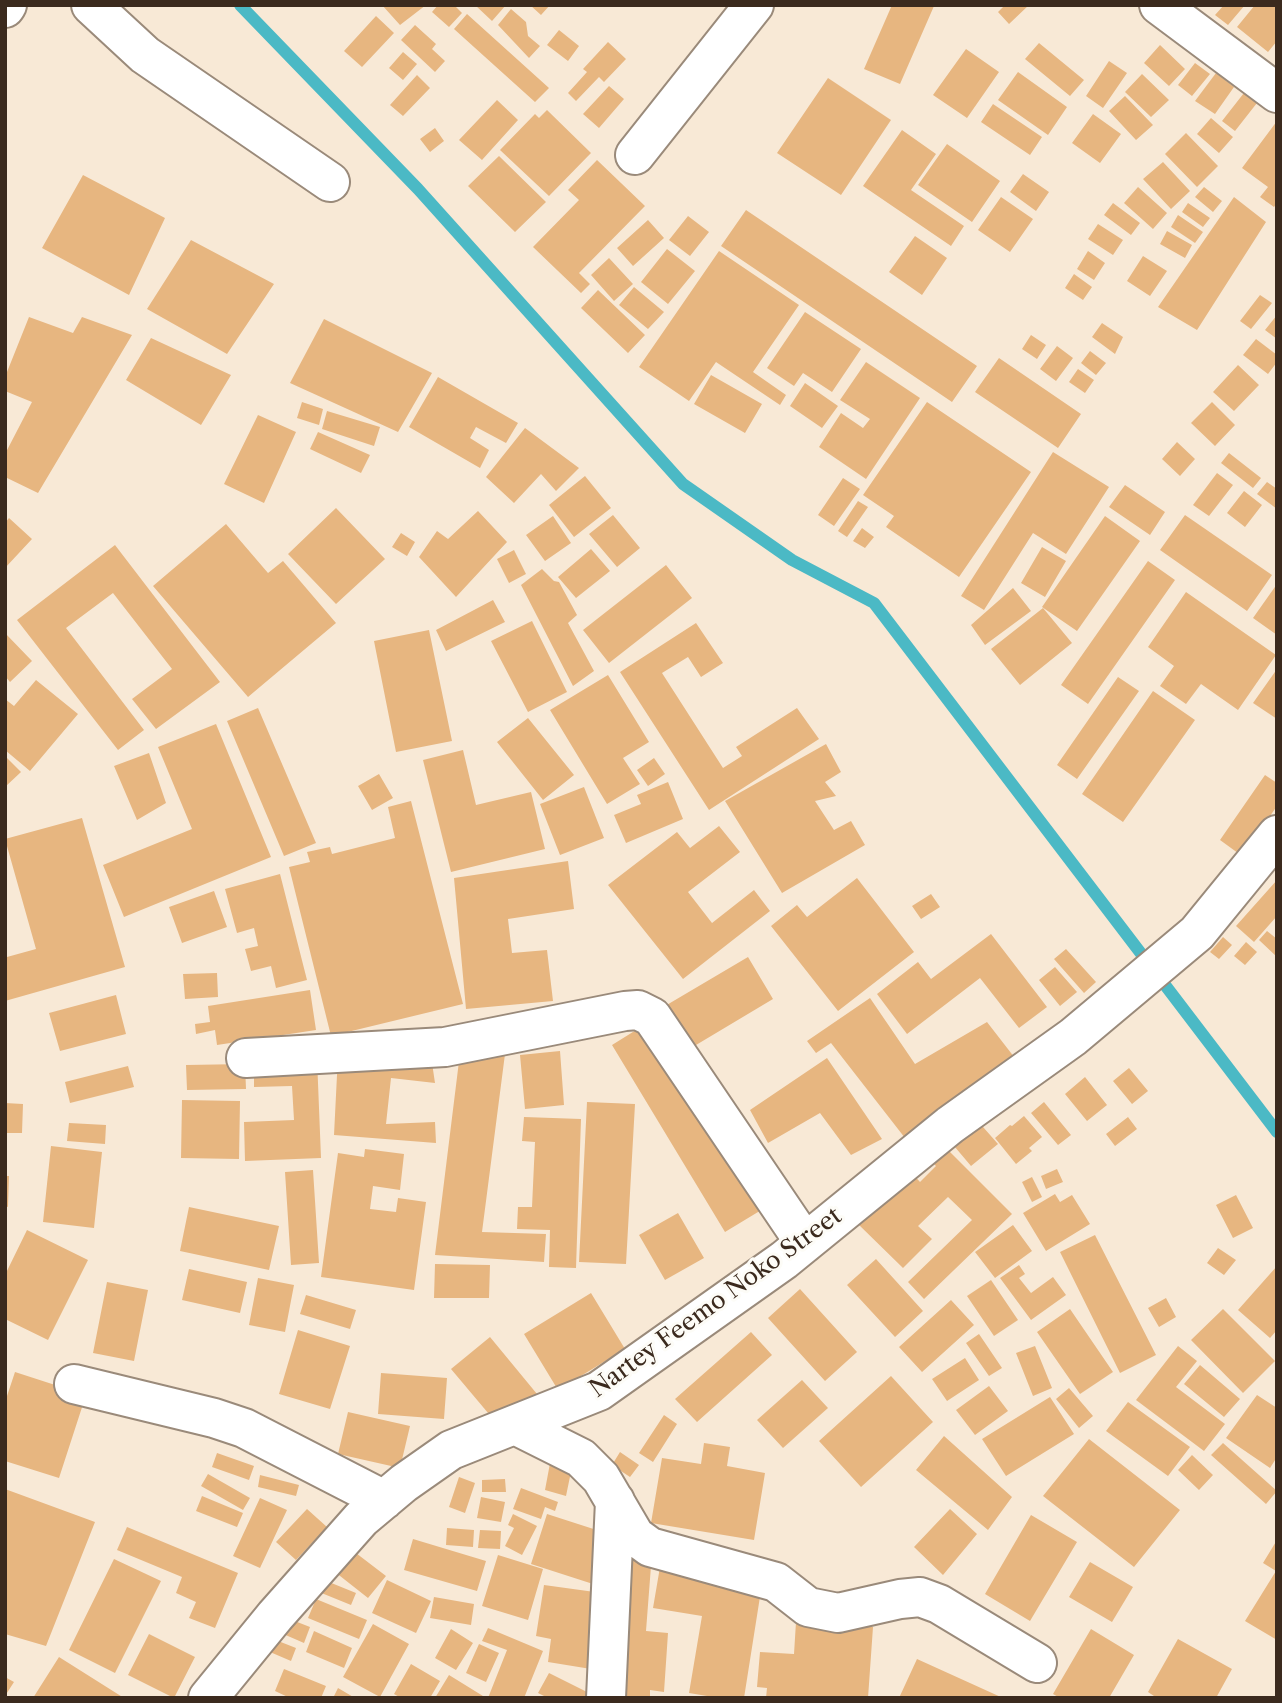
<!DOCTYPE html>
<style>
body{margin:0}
#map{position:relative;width:1282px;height:1703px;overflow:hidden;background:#f8e9d6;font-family:"Libre Caslon Text",serif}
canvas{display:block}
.frame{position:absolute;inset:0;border:7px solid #3b2a1e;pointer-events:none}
</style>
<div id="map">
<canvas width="1282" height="1703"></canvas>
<div class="frame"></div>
</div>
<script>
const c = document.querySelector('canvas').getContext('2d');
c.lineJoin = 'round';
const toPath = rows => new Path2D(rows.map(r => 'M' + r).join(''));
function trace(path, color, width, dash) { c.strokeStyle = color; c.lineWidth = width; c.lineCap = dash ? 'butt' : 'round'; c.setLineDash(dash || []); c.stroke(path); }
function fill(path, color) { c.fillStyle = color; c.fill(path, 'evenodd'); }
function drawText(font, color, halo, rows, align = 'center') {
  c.font = font + ' "Libre Caslon Text",serif'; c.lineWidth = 6; c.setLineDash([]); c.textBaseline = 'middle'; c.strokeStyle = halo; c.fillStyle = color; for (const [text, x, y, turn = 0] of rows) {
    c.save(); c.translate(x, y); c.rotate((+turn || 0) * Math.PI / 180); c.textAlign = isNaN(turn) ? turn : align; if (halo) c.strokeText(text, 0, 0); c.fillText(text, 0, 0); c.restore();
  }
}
trace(toPath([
 [240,5,418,189,683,484,792,560,874,603,1277,1132]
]), '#4bb9c5', 12);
fill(toPath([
 [382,5,426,5,400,25],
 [438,5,454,5,462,13,449,27,432,12],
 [475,5,506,5,492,21],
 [530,5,550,5,541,15],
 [892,5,934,6,900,84,864,69],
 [1005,5,1029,5,1009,24,998,12],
 [1224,5,1245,5,1228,25,1215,15],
 [1255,5,1277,5,1277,41,1268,52,1237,27],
 [511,9,526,22,528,36,540,46,529,58,498,25],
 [467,14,549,88,535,102,454,29],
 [376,16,394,33,362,67,344,51],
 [415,25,436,44,432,49,445,61,435,72,401,40],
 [559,30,579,46,568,61,547,45],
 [608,42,626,59,604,82,599,77,576,101,568,93,587,72,583,69],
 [1039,43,1084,80,1070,96,1025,59],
 [1160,45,1185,69,1169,86,1144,63],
 [966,49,999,72,967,118,933,95],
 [403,52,417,64,403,80,389,68],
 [1109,61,1127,73,1103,108,1086,96],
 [1195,63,1210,74,1192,96,1178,85],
 [1018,72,1067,107,1048,135,998,100],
 [1216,73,1234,87,1215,114,1195,101],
 [1142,74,1169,100,1151,117,1125,92],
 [417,75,430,88,403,116,390,105],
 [828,78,891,120,841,195,777,153],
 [1251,84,1264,94,1235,131,1222,121],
 [609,86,624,99,599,128,583,114],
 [1125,96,1153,125,1136,140,1109,111],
 [497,100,518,120,482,160,459,140],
 [993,104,1042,137,1030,155,981,122],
 [547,110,591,153,549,196,500,150,535,114,539,118],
 [1093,114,1121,134,1100,163,1072,143],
 [1211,118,1233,137,1219,153,1197,134],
 [1277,121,1277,203,1274,207,1260,197,1268,187,1242,168],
 [435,128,444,141,430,152,420,139],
 [902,130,936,154,911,190,964,226,951,246,863,186],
 [1186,133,1218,166,1197,187,1165,154],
 [947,144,1000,181,972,222,918,185],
 [499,156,546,202,515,232,468,186],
 [597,160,645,206,579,273,590,284,581,293,533,247,579,200,568,190],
 [1163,162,1190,191,1171,209,1143,179],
 [1023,174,1049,192,1036,211,1010,192],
 [83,175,165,218,129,295,42,248],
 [1138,187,1167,213,1153,229,1124,203],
 [1204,187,1222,201,1213,212,1195,197],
 [1001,197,1033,219,1010,252,978,230],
 [1234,197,1266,222,1197,330,1158,307],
 [1113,203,1140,223,1131,235,1104,215],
 [1188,203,1210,218,1203,227,1182,212],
 [746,210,977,366,952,402,721,246],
 [1178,215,1203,232,1195,243,1171,227],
 [688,216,709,232,690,256,669,240],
 [648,220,664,238,633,266,617,248],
 [1098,224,1123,240,1113,255,1088,239],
 [1167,231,1192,245,1185,258,1160,244],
 [915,236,947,258,922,295,889,272],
 [191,240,274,284,227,354,147,309],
 [667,249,695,271,668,304,641,282],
 [719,251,799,305,753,372,786,395,780,405,716,362,689,401,639,367],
 [1088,251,1105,263,1094,280,1077,269],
 [1143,256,1167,271,1150,296,1127,281],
 [609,258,633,284,614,301,591,275],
 [1074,274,1092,287,1083,300,1065,288],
 [634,287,664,312,648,329,619,305],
 [598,290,645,335,628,353,581,308],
 [1260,295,1272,303,1251,329,1240,321],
 [805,312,861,349,832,392,803,373,794,386,767,368],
 [1277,315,1277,339,1265,330],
 [29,317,73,333,82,317,132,335,38,493,5,477,5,454,32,402,5,391,5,377],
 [324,319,432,373,398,432,290,383],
 [1102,323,1123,337,1115,354,1092,337],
 [1031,335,1046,345,1037,359,1022,349],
 [151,338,231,375,201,425,126,380],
 [1256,339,1277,355,1277,362,1268,374,1243,355],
 [1057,346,1073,358,1056,381,1040,369],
 [1090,351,1106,363,1096,375,1081,363],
 [999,358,1081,414,1058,448,975,392],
 [866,362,920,398,866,479,819,447,841,413,863,428,870,419,840,400],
 [1238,365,1259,385,1234,411,1213,392],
 [1078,369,1094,380,1085,393,1069,382],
 [711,375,762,404,745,433,694,404],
 [438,377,518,423,506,443,476,427,470,438,489,450,480,468,409,427],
 [805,383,838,406,822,428,790,406],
 [302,402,323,409,319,425,297,418],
 [927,402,1031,472,959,577,886,527,894,516,863,495],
 [1212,402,1235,425,1215,446,1191,423],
 [327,411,380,427,374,446,322,429],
 [258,415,296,432,264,503,224,484],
 [525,428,579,468,556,491,541,474,514,503,486,477],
 [318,432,370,455,361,473,310,449],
 [1177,442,1195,459,1180,476,1162,459],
 [1053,452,1109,487,1066,554,1033,533,984,610,961,596],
 [1229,453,1261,478,1253,488,1221,463],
 [1217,473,1233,485,1209,516,1193,505],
 [585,476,611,508,574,537,549,505],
 [843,478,860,489,834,526,818,515],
 [1267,482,1277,489,1277,509,1257,494],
 [1125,485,1165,512,1150,535,1109,507],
 [1244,491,1262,505,1245,527,1227,513],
 [858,501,868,507,847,537,838,531],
 [336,508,385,559,336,604,288,554],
 [478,511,507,542,456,597,419,557,437,531,448,539],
 [613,515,640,548,617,567,589,534],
 [1185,515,1272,575,1247,611,1160,550],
 [553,516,571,543,545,561,526,535],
 [1105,516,1140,541,1077,631,1042,607],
 [9,518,32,539,5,568,5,523],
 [226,524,268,573,283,561,336,623,248,697,153,586],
 [862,528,874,537,865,548,853,541],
 [401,533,415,542,407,556,392,547],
 [115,545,220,682,156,729,132,699,172,669,113,593,66,628,144,730,118,750,17,620],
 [1042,547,1066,561,1045,597,1021,583],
 [591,549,610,571,576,598,558,577],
 [514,550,526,574,509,583,497,559],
 [1148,561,1175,580,1088,704,1061,685],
 [666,565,692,598,609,663,583,630],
 [542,569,554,581,559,582,577,615,568,623,594,671,573,686,521,585],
 [1277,584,1277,635,1253,618],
 [1013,588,1031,611,985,645,971,625],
 [1186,592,1276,655,1238,710,1201,684,1186,704,1160,686,1174,666,1148,647],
 [493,600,505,622,446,651,436,630],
 [1043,608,1072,643,1020,685,991,649],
 [532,621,567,692,528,712,491,641],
 [696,623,723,663,701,677,688,657,662,673,723,768,742,756,736,747,797,708,819,739,709,810,620,672],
 [429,630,452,741,396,752,374,641],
 [5,633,32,661,10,682,5,676],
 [1277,669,1277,719,1253,703],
 [608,675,649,742,623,758,640,784,607,804,550,710],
 [1118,677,1139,691,1077,779,1057,765],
 [36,680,78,714,30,771,5,750,5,699,14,706],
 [1153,691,1195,720,1123,822,1082,794],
 [258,708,316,843,284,856,227,721],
 [528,718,574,775,543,800,497,742],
 [216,724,271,857,124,917,103,865,192,829,158,747],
 [826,744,841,772,825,782,836,796,815,801,834,830,851,821,865,845,782,893,725,801],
 [463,750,476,805,531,792,545,849,451,872,423,760],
 [149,753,166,803,137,820,114,766],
 [5,756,21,772,5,787],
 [654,758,665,774,648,786,637,770],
 [379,774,393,798,372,810,358,786],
 [1265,775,1277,783,1277,806,1242,856,1220,840],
 [668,782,683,819,626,843,614,815,641,804,637,795],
 [584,787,604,838,560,855,540,804],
 [411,801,463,1004,331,1036,289,867,310,862,307,852,330,847,332,854,395,838,388,807],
 [82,818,125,967,5,1001,5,953,7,957,36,949,5,839],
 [719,826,740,852,688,892,712,923,754,890,770,911,683,979,608,885,677,832,690,848],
 [568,861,574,909,508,919,512,953,547,950,553,1001,466,1009,454,878],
 [280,874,307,980,276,988,271,966,251,971,245,949,258,946,254,928,237,933,225,889],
 [857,878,914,952,838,1011,771,926,797,905,807,917],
 [1277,880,1277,916,1254,942,1236,926],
 [214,891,227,927,182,943,169,907],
 [931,894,940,907,921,919,912,906],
 [1267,931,1277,939,1277,957,1259,940],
 [991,934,1047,1007,1019,1028,980,978,907,1034,877,994,918,962,931,979],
 [1223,937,1232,945,1219,959,1210,952],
 [1246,942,1257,952,1245,965,1234,956],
 [1066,949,1096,982,1084,993,1054,959],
 [748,957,773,999,691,1048,665,1006],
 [1055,967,1077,992,1060,1006,1039,980],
 [217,973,218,997,185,999,183,974],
 [310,990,316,1030,217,1045,215,1030,196,1034,195,1024,210,1022,208,1006],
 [116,995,126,1034,60,1051,49,1013],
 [870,998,915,1064,987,1022,1018,1062,905,1138,831,1043,816,1053,807,1041],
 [649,1022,763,1209,725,1232,612,1045],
 [461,1045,505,1054,482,1232,546,1234,544,1262,435,1255],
 [560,1051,564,1105,525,1109,520,1055],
 [338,1055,431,1056,435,1083,391,1078,386,1124,435,1122,436,1143,334,1135],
 [317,1058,321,1158,245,1161,244,1122,294,1120,292,1086,254,1087,254,1061],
 [827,1058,882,1139,851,1155,820,1113,768,1143,750,1110],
 [245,1064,246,1089,187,1090,186,1065],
 [128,1066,134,1087,70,1103,65,1082],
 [1129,1068,1148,1091,1132,1104,1113,1081],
 [1085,1077,1107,1105,1087,1121,1065,1094],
 [182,1100,240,1101,239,1159,181,1158],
 [587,1102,635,1104,626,1264,579,1262],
 [1044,1102,1071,1135,1058,1145,1031,1113],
 [5,1103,23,1104,22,1133,5,1133],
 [1024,1116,1042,1137,1029,1148,1032,1151,1016,1164,995,1138,1010,1125,1012,1126],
 [524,1117,581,1119,576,1268,549,1267,550,1230,517,1229,518,1207,532,1207,535,1142,522,1141],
 [1128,1117,1137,1129,1115,1146,1106,1134],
 [976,1119,998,1144,971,1166,949,1140],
 [69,1123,106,1125,105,1144,67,1141],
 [51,1146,102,1152,94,1228,43,1222],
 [945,1147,1012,1214,924,1299,908,1282,972,1220,948,1197,918,1226,932,1239,903,1268,857,1223,910,1171,920,1182,936,1166,931,1161],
 [365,1149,404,1154,400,1190,373,1186,370,1209,396,1212,398,1198,426,1202,414,1290,321,1277,338,1153,364,1157],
 [1057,1169,1063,1182,1046,1189,1041,1176],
 [313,1170,319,1263,291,1265,285,1172],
 [5,1176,9,1176,8,1207,5,1206],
 [1032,1177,1042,1197,1032,1202,1022,1182],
 [1055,1194,1060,1202,1072,1195,1090,1224,1046,1251,1023,1213],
 [1236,1195,1253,1228,1233,1238,1216,1205],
 [189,1207,279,1226,269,1270,180,1251],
 [678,1213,704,1258,665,1280,639,1235],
 [1013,1225,1032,1251,995,1278,975,1252],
 [27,1230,88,1260,48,1340,5,1319,5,1275],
 [1095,1235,1156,1355,1120,1373,1060,1252],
 [1218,1248,1236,1260,1224,1275,1207,1263],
 [876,1259,923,1311,895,1337,847,1285],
 [435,1264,490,1265,489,1298,434,1298],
 [1019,1265,1025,1274,1019,1278,1031,1293,1053,1277,1066,1295,1031,1320,1000,1278],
 [1277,1266,1277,1330,1270,1338,1238,1310],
 [189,1269,247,1282,240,1313,182,1300],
 [258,1278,294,1285,285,1332,249,1325],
 [991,1280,1018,1320,994,1336,967,1296],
 [107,1282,148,1290,134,1361,93,1353],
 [800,1289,857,1352,825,1381,768,1318],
 [591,1293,625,1349,558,1390,524,1334],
 [306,1295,356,1310,350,1329,300,1314],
 [1166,1298,1176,1317,1159,1327,1148,1308],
 [951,1300,974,1325,922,1372,899,1347],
 [1070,1309,1113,1372,1080,1394,1037,1332],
 [1223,1309,1275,1361,1243,1393,1191,1340],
 [298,1330,350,1346,330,1409,279,1394],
 [751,1332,772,1355,697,1422,675,1399],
 [979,1334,1002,1368,989,1376,966,1343],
 [490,1337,537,1394,499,1426,451,1369],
 [1035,1346,1052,1388,1033,1396,1016,1353],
 [1178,1346,1197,1361,1176,1387,1225,1424,1204,1451,1136,1400],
 [965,1358,979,1380,947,1401,932,1379],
 [1200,1365,1240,1399,1224,1417,1184,1384],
 [15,1372,86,1395,59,1478,5,1461,5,1402],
 [381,1373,447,1378,444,1419,378,1414],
 [891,1376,933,1422,861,1487,819,1441],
 [802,1380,828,1408,783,1448,757,1420],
 [989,1386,1008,1411,975,1435,956,1410],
 [1069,1388,1093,1416,1079,1428,1056,1399],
 [1257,1395,1277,1408,1277,1457,1270,1468,1226,1438],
 [1050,1397,1074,1434,1006,1476,982,1439],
 [1128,1402,1190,1447,1168,1476,1106,1431],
 [348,1412,410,1426,400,1468,338,1454],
 [664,1415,677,1424,653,1462,639,1453],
 [944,1436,1012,1497,988,1530,916,1470],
 [1089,1439,1180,1510,1134,1567,1043,1496],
 [704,1443,730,1447,727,1466,765,1473,754,1540,651,1523,662,1458,701,1464],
 [1223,1443,1277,1491,1266,1504,1211,1455],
 [620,1452,639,1465,630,1477,612,1465],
 [217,1453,254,1466,249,1480,212,1467],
 [1192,1455,1213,1475,1199,1490,1178,1470],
 [551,1458,573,1462,566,1496,545,1490],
 [208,1474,250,1498,243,1510,201,1486],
 [260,1475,299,1485,296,1496,258,1487],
 [459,1477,475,1483,465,1513,449,1507],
 [505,1479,506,1492,482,1492,482,1480],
 [521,1488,558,1502,555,1511,545,1507,541,1519,513,1509],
 [5,1489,95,1522,46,1646,5,1634],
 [202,1496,243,1513,237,1527,196,1511],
 [481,1497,505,1502,501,1522,477,1518],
 [260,1498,287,1510,260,1568,233,1556],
 [307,1509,327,1527,296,1560,276,1542],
 [950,1509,977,1534,943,1575,914,1547],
 [513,1514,537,1526,522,1555,505,1546,514,1528,508,1525],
 [547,1514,609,1534,593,1584,531,1564],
 [1031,1515,1077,1542,1030,1621,985,1594],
 [127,1527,238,1573,215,1628,189,1618,196,1602,176,1593,182,1577,117,1550],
 [447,1528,474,1530,473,1547,446,1545],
 [480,1530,501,1531,500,1549,478,1548],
 [413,1539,486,1561,477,1591,404,1570],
 [1277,1540,1277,1640,1245,1621,1276,1571,1263,1563],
 [352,1550,386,1576,368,1598,335,1572],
 [624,1551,652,1553,646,1631,668,1633,664,1692,650,1690,650,1698,613,1698],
 [498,1555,543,1569,528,1620,482,1606],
 [114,1559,161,1581,115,1673,69,1650],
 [1090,1562,1133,1587,1112,1622,1069,1597],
 [660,1567,762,1584,744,1698,719,1698,689,1693,702,1616,653,1608],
 [324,1580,356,1593,351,1605,319,1592],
 [387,1580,431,1601,416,1633,372,1613],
 [544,1585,602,1593,591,1669,548,1662,551,1639,536,1636],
 [434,1597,474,1604,471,1625,430,1618],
 [316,1599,367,1620,359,1639,308,1618],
 [287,1618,310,1627,304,1643,281,1633],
 [796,1622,873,1627,868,1698,789,1696,789,1698,766,1698,767,1688,757,1687,760,1652,794,1654],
 [373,1624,409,1644,380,1697,343,1677],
 [488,1628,543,1651,524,1698,488,1698,507,1650,482,1641],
 [451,1629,473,1643,456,1670,435,1658],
 [1091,1629,1134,1655,1109,1698,1060,1698,1053,1694],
 [314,1631,352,1648,344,1668,306,1652],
 [149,1634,195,1657,174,1698,128,1675],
 [268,1637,296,1648,291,1661,263,1649],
 [1178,1639,1232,1669,1216,1698,1157,1698,1148,1692],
 [479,1644,499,1653,486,1682,466,1673],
 [59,1657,124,1698,33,1698],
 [917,1659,1003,1698,899,1698],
 [411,1664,440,1681,430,1698,401,1698,394,1694],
 [284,1669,326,1686,321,1698,290,1698,275,1691],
 [549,1673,599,1698,548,1698,538,1693],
 [449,1675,483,1696,482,1698,435,1698],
 [5,1677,14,1682,5,1696],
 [338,1688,355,1698,333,1698]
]), '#e7b680');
const minor = toPath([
 [91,5,145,55,330,182],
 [1159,5,1277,93],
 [5,8,7,5],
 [635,155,754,5],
 [246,1058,445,1047,625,1011,638,1010,652,1017,805,1243],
 [74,1384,214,1418,244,1428,384,1500],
 [515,1425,581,1458,601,1478,635,1536,650,1547,776,1582,808,1607,838,1613,900,1599,920,1597,939,1604,1037,1663],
 [208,1698,275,1616,361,1519,404,1483,451,1450,599,1391,784,1260,950,1125,1073,1037,1197,933,1277,835],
 [606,1698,615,1501]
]);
trace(minor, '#9a8a7a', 42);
trace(minor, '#fff', 38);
drawText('24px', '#3b2a1e', '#fdfcf7', [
 ["Nartey Feemo Noko Street",716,1303,-36]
]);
</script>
